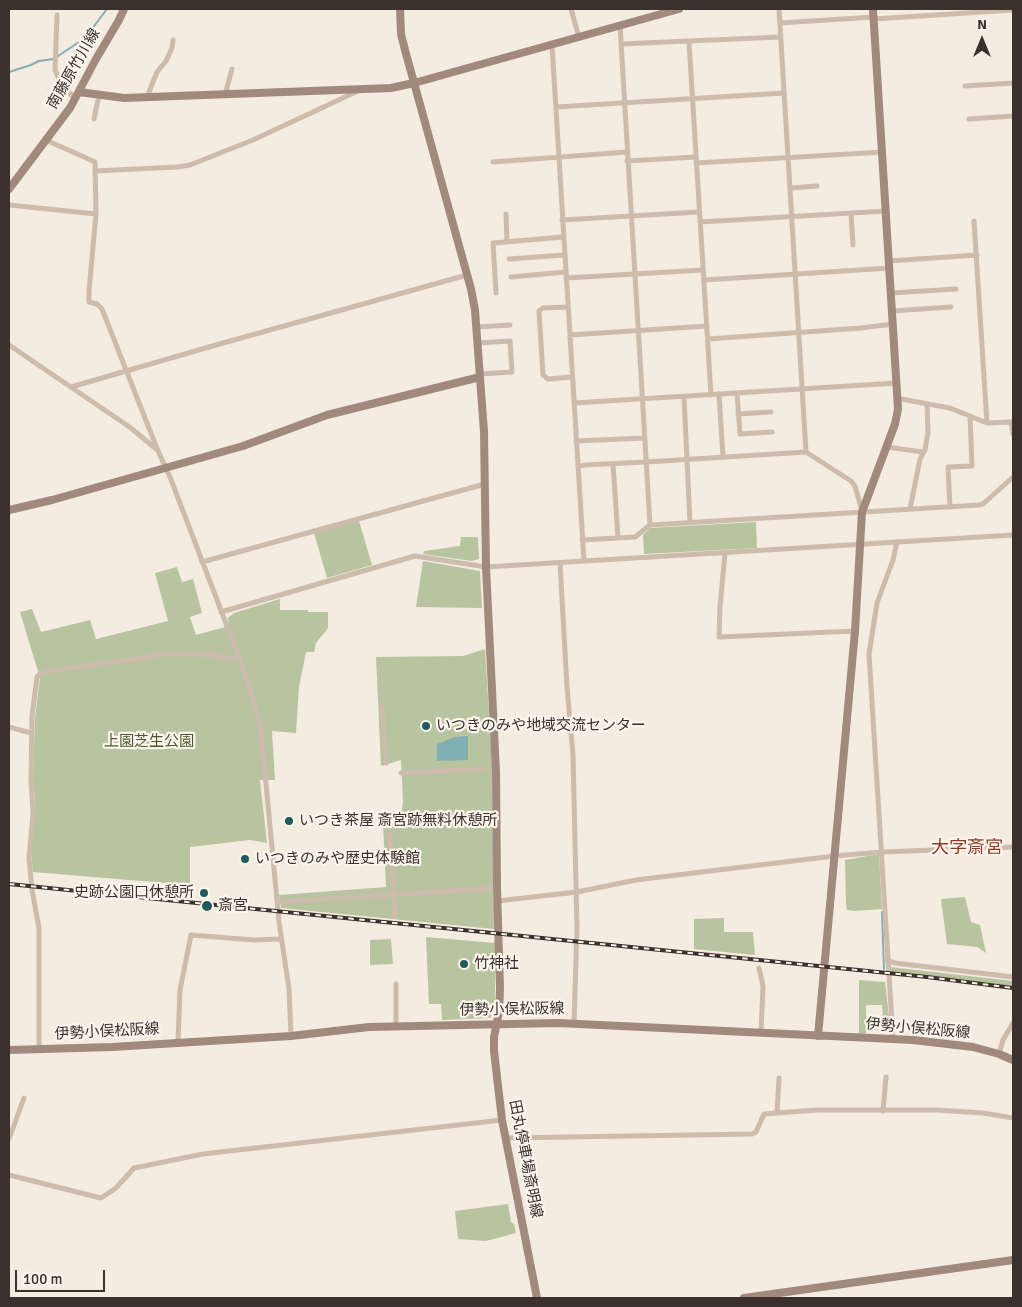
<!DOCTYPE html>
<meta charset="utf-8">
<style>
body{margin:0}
#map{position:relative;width:1022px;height:1307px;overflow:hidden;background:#f4ebe1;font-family:Signika,sans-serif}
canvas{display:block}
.frame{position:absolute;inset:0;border:10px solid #3b302b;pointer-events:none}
.north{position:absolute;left:957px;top:15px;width:50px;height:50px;-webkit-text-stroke:4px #fbf5ee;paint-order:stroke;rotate:0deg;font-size:14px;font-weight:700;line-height:20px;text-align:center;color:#3b302b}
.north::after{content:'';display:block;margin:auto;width:18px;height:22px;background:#3b302b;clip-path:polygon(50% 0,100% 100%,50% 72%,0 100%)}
.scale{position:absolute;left:15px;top:1270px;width:90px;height:22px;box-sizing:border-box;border:2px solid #3b302b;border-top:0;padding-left:6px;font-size:15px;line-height:18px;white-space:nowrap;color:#3b302b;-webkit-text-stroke:4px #fbf5ee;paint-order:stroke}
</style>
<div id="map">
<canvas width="1022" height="1307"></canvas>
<div class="frame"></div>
<div class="north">N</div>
<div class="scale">100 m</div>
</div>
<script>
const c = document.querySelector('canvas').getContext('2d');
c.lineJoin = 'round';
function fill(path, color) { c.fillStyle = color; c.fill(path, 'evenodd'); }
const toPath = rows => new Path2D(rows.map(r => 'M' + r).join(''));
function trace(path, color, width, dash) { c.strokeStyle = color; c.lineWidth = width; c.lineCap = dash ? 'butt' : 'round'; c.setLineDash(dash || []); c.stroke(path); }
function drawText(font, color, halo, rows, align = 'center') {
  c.font = font + ' Signika,"Noto Sans JP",sans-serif'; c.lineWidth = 4.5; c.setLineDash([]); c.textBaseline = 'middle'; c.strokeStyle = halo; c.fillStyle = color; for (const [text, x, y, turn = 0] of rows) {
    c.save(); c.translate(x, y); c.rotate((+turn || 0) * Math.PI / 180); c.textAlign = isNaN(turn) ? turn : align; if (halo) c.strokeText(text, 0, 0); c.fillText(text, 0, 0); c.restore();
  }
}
fill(toPath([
 [359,521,372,565,327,578,314,533],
 [756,522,757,548,644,554,643,535,650,528],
 [461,537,478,537,479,559,472,561,423,554,424,551,460,546],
 [423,561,480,571,482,608,416,607],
 [177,567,182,582,193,579,202,613,190,617,196,635,229,626,228,618,234,613,280,599,280,610,308,610,308,612,328,612,328,628,316,643,314,652,306,652,299,687,296,733,272,731,275,780,260,780,267,843,250,840,190,847,190,885,33,872,31,851,35,800,33,779,35,717,40,678,20,612,32,609,41,632,90,620,96,639,168,621,155,573],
 [485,649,492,763,494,929,281,908,279,895,386,887,383,824,399,824,403,803,401,760,381,766,376,657,463,656],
 [879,854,882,909,854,911,847,910,846,905,845,860],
 [965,897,971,922,980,925,986,953,977,947,947,944,941,899],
 [724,918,724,932,753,932,755,955,694,949,694,919],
 [426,937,495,943,495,1012,490,1018,442,1020,441,1004,429,1004],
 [391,939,393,964,370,965,370,940],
 [890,967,1013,981,1013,986,898,974,892,973],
 [859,980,885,982,889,1017,883,1019,882,1005,866,1005,866,1033,859,1035],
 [508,1204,511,1222,514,1224,516,1233,486,1241,458,1239,455,1211]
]), '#b8c4a0');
fill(toPath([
 [468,736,468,760,437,761,437,744,455,737]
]), '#7fb0b2');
trace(toPath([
 [58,56,85,38,107,9],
 [9,72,31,65,39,61,54,59],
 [882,912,884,969]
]), '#7fb0b2', 2);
trace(toPath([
 [571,9,579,37],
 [779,9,806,452],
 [57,15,55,70,61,83,75,99],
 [874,19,1013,10],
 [780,23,874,17],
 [620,25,650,525],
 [689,42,711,395],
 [621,44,780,37],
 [552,45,584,561],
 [965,86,1013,83],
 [225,95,232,69],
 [147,97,157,72,166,61,172,48,173,40],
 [556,107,784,93],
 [94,119,99,95],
 [969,119,1013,116],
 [46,140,95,162,96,214,89,291,89,302,97,304,102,309,158,451,170,477,240,660,254,701,261,731,279,922,289,989,291,1036],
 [627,161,696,157],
 [493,162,627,152],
 [696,163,883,152],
 [95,171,177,167,190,165,253,140,360,90],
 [790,188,817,186],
 [9,205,96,214],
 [851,213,853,245],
 [506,214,507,242],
 [562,220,699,212],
 [974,221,987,423],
 [700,222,886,211],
 [509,259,564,255],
 [889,261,977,255],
 [511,277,565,272],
 [566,278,703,270],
 [704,280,890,268],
 [496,293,493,243,563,237],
 [891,293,956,289],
 [568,307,543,308,539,311,543,375,548,379,572,377],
 [892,311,951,307],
 [477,327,510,325],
 [570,335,707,326],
 [708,339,861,328,893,324],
 [478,343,510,341,512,372,480,374],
 [9,345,131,428,156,449],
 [71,387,216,345,467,275],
 [737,393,740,434,772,432],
 [719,394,723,457],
 [898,396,901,399,950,408,987,423,1011,422,1013,434],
 [684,397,690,523],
 [574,403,897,383],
 [738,414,771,412],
 [576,441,644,438],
 [887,447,923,452],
 [646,462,806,452,851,481,855,486,862,511],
 [613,464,618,538],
 [578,467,584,465,646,462],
 [950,507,948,467,972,466,970,416],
 [910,509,920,459,925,450,928,432,927,404],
 [582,540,635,537,650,525,979,505,983,504,1013,477],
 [725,553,720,607,719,637,855,631],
 [202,562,485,484],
 [560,563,567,687,573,755,577,928,574,1023],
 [221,612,415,556,486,567,1013,535],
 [382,706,386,763],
 [9,727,31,733],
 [401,773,483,769],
 [390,833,395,916],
 [497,901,577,892,636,880,834,856,882,852,1013,847],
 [278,902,497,888],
 [887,960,895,963,1013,977],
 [759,968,763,986,761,1033],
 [396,984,396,1026],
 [893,1039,869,654,877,603,893,560,897,542],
 [178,1042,180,990,191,935,254,940,281,939],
 [39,1049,39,928,32,890,29,858,33,814,31,780,32,716,37,677,41,673,49,671,169,654,210,655,240,660],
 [999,1054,1003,1040,1013,1023],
 [883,1111,886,1077],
 [777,1113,779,1078],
 [506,1138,752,1134,756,1132,764,1114,817,1110,937,1110,983,1113,1013,1118],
 [9,1139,24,1098],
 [9,1175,101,1198,116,1188,134,1168,203,1154,502,1120]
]), '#cdbbac', 5);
trace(toPath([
 [400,9,401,34,405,50,471,289,475,310,484,432,486,567,496,772,497,888,500,989,499,1012,494,1037,494,1051,502,1120,537,1298],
 [79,92,124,98,391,88,414,83,679,9],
 [9,189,70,108,96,59,119,20,124,9],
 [9,510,52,500,243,446,327,415,480,377],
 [818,1036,855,631,862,512,895,424,898,409,873,9],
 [9,1050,112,1047,291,1036,369,1027,558,1023,913,1040,973,1047,999,1054,1013,1060],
 [744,1298,1013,1260]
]), '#a18a7d', 8);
const rail = toPath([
 [9,884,927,977,1013,988]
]);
trace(rail, '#3b302b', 4);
trace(rail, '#fbf5ee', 2, [5.5]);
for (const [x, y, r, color] of [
 [426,726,5,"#1f5a5e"],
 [289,821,5,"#1f5a5e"],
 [245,859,5,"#1f5a5e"],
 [204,893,5,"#1f5a5e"],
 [207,906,6,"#1f5a5e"],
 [464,964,5,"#1f5a5e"]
]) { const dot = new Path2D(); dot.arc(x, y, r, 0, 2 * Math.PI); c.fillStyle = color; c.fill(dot); trace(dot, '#fbf5ee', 2); }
drawText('15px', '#3b302b', '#fbf5ee', [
 ["南藤原竹川線",74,69,-60],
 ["伊勢小俣松阪線",512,1010,-1],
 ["伊勢小俣松阪線",918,1029,5],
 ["伊勢小俣松阪線",107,1032,-3],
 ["田丸停車場斎明線",525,1159,79]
]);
drawText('15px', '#3b302b', '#fbf5ee', [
 ["いつきのみや地域交流センター",436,726],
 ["いつき茶屋 斎宮跡無料休憩所",299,821],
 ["いつきのみや歴史体験館",255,859],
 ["史跡公園口休憩所",194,893,"right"],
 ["斎宮",218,906],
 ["竹神社",474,964]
], 'left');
drawText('15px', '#4a5a2e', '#fbf5ee', [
 ["上園芝生公園",149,742]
]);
drawText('18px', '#8c3b22', '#fbf5ee', [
 ["大字斎宮",967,848]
]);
</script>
